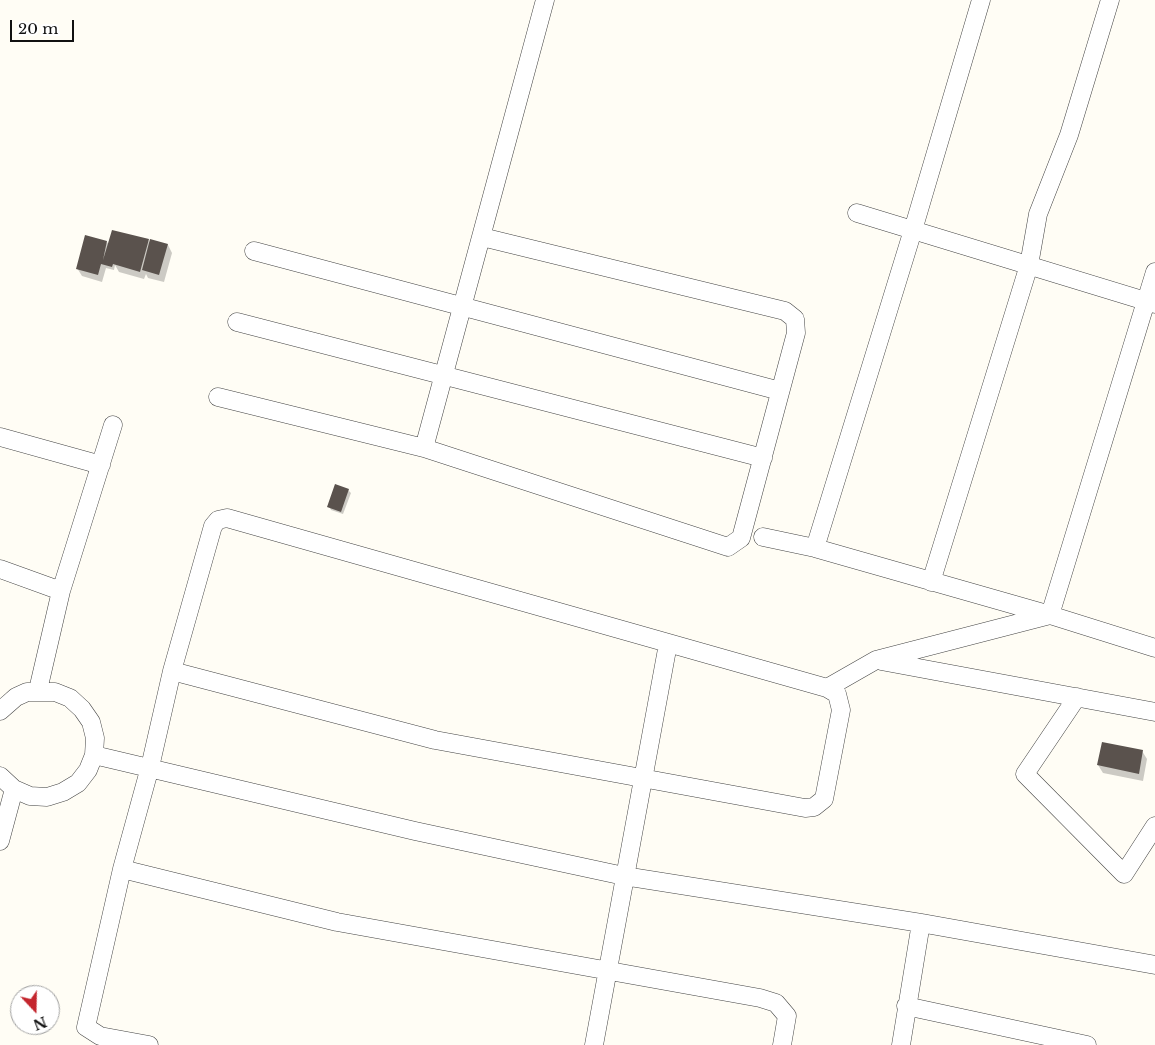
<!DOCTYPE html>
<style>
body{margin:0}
#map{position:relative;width:1155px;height:1045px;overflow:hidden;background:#fffdf5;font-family:"Libre Baskerville",serif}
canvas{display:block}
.north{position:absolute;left:10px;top:985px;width:50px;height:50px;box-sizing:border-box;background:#fff;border:1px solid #a0a0a0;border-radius:50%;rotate:159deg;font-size:14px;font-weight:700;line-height:20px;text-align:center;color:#111}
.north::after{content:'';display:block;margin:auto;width:18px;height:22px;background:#c4262e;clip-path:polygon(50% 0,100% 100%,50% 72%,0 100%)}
.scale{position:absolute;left:10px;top:20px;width:64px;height:22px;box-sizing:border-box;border:2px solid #111;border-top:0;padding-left:6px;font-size:15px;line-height:18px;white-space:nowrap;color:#111;-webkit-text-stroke:4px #fff;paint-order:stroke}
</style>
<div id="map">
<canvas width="1155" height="1045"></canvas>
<div class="north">N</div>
<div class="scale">20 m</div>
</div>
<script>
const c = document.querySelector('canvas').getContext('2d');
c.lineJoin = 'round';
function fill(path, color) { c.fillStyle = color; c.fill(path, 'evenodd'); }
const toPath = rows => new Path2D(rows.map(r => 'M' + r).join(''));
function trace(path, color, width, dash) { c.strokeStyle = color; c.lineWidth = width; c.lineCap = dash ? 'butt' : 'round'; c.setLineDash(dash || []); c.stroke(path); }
fill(toPath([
 [148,240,150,244,168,245,172,253,164,282,148,278,146,274,144,279,119,272,115,265,114,270,106,268,102,282,82,276,77,268,107,242,109,245],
 [348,490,351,493,343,514,331,510,329,506],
 [1142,751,1147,759,1143,781,1103,773,1098,765]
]), '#0003');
fill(toPath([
 [112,230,149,239,140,272,113,264,112,267,101,264,98,275,76,269,85,235,107,241,103,260],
 [150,239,168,244,159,275,142,270],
 [335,484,349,489,341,512,327,507],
 [1102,742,1143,750,1139,774,1097,765]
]), '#5a524d');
const street = toPath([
 [857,213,1155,304],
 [254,251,780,391],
 [237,322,763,458],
 [218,397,424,448,728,547,741,538,796,333,795,319,785,311,482,237],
 [0,437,101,465],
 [424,448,545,0],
 [763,537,815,548,1050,615,1155,648],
 [815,548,913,230,981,0],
 [0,569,61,591],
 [931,582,1029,265,1038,214,1069,135,1110,0],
 [881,661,1155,712],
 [827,688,876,660,1050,615,1155,272],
 [38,690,61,591,113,425],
 [1077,697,1025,774,1124,874,1155,826],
 [0,711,16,697,27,692,55,692,70,698,82,709,91,722,95,738,94,755,88,770,78,783,63,792,47,797,30,796,14,789,0,776],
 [94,755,415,831,624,876,921,923,1155,965],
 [0,841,14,789],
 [122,869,337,922,760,998,776,1003,787,1016,782,1045],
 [906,1006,1087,1045],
 [149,1045,100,1036,86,1027,122,869,150,767,172,671,213,526,218,520,227,518,827,688,837,694,841,710,824,799,814,807,805,808,435,740,172,671],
 [594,1045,668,644],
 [901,1045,921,923]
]);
trace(street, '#444', 19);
trace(street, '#fff', 18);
</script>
